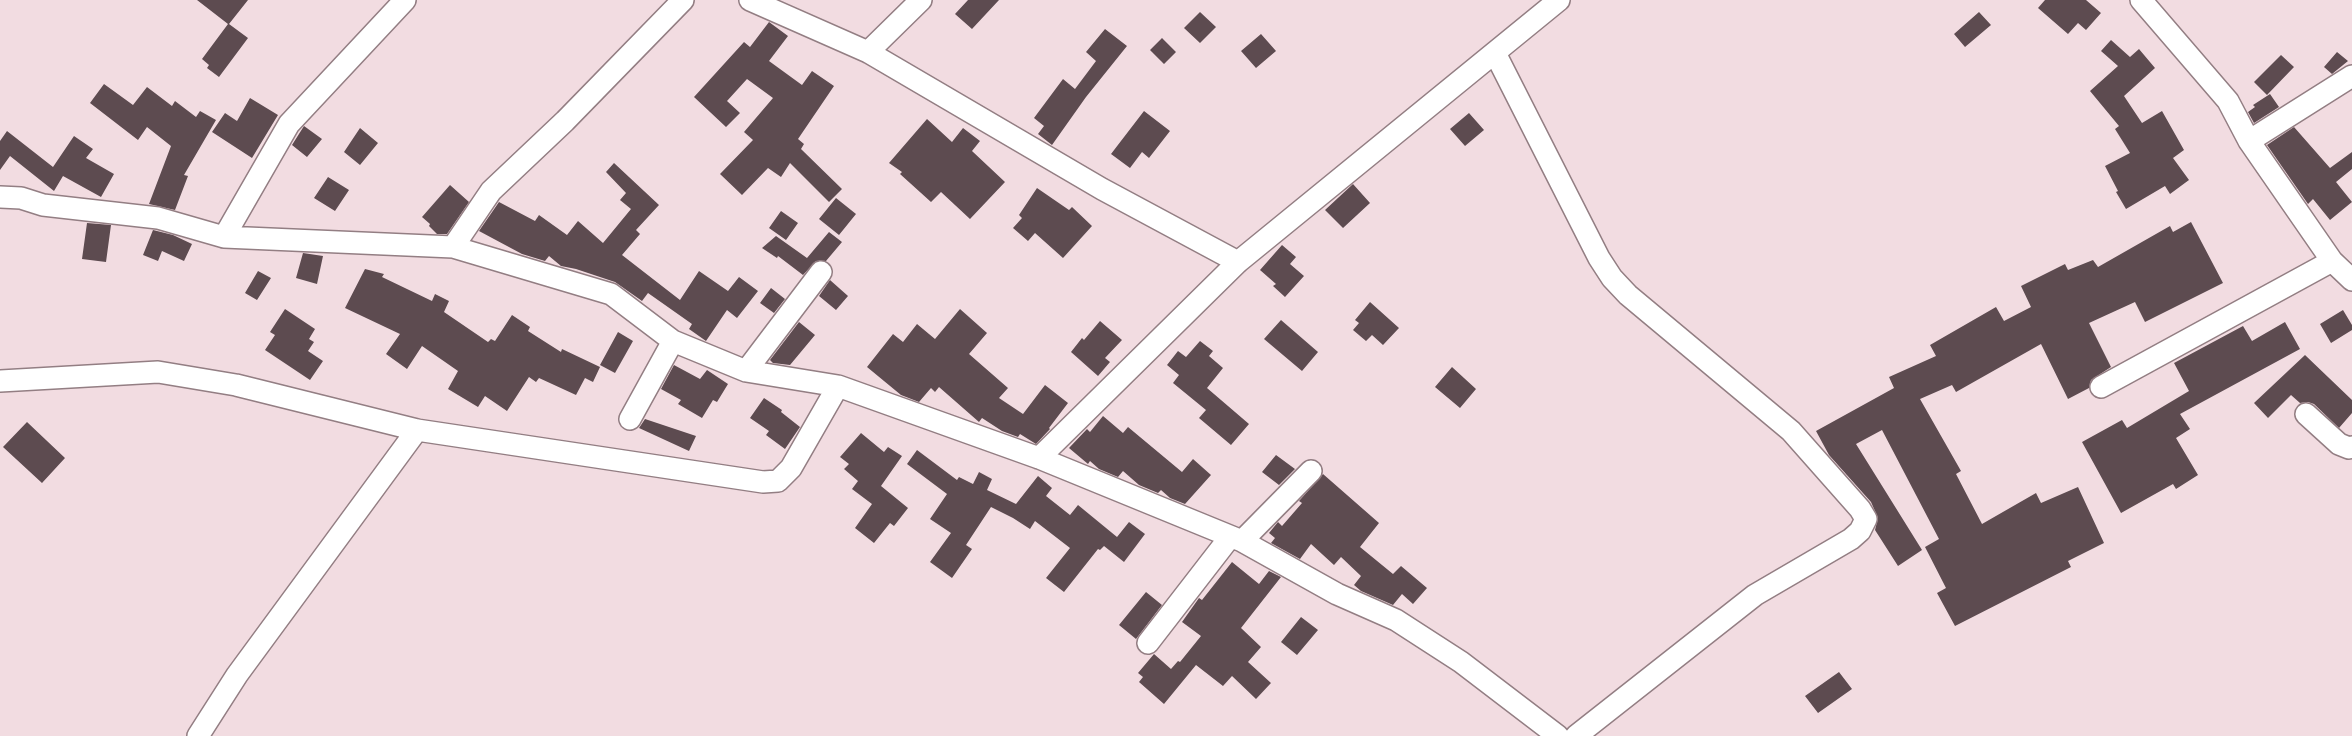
<!DOCTYPE html>
<style>
body{margin:0}
canvas{display:block;background:#f2dce1}
</style>
<canvas width="2352" height="736"></canvas>
<script>
const c = document.querySelector('canvas').getContext('2d');
c.lineJoin = 'round';
function fill(path, color) { c.fillStyle = color; c.fill(path, 'evenodd'); }
const toPath = rows => new Path2D(rows.map(r => 'M' + r).join(''));
function trace(path, color, width, dash) { c.strokeStyle = color; c.lineWidth = width; c.lineCap = dash ? 'butt' : 'round'; c.setLineDash(dash || []); c.stroke(path); }
fill(toPath([
 [197,0,248,0,229,24,248,38,219,77,207,68,209,65,202,59,228,24],
 [968,0,999,0,972,29,955,14],
 [2045,0,2086,0,2101,13,2086,30,2078,23,2068,34,2038,8],
 [1200,12,1216,27,1200,43,1184,28],
 [1979,12,1991,25,1965,47,1954,34],
 [769,22,788,36,769,61,802,85,812,71,834,86,798,139,804,144,801,149,842,189,829,202,790,163,781,177,768,168,742,195,720,174,753,140,744,132,773,98,747,79,727,101,740,113,726,127,694,97,744,42,750,47],
 [1105,29,1127,46,1086,97,1052,145,1038,134,1044,126,1034,118,1063,79,1075,89,1096,61,1086,52],
 [1261,34,1276,51,1256,68,1241,51],
 [1162,38,1176,52,1164,64,1150,50],
 [2111,40,2130,57,2139,49,2155,68,2124,96,2142,123,2162,111,2184,150,2173,158,2189,180,2170,194,2165,186,2126,209,2116,192,2118,191,2105,166,2130,153,2115,129,2119,126,2090,91,2118,66,2101,51],
 [2337,52,2348,61,2332,74,2324,67],
 [2281,55,2294,67,2267,95,2254,82],
 [104,84,133,105,147,87,172,106,175,101,196,117,200,111,216,120,184,175,188,176,175,210,149,204,171,146,147,127,138,140,90,103],
 [2270,94,2279,107,2254,123,2248,112,2255,107,2253,105],
 [250,98,278,115,252,158,212,132,225,113,237,121],
 [1144,111,1170,131,1149,158,1142,152,1130,168,1111,154],
 [1469,113,1484,130,1465,146,1450,129],
 [927,119,952,142,963,128,980,141,972,151,1005,182,970,219,941,192,931,202,900,174,902,172,889,163],
 [304,126,322,139,307,157,292,145],
 [2294,127,2330,168,2352,152,2352,169,2336,182,2352,202,2330,220,2313,199,2308,204,2267,145],
 [360,128,378,143,360,165,344,152],
 [7,131,53,167,74,136,93,149,86,158,114,174,101,197,63,176,54,191,10,156,0,170,0,141],
 [614,163,659,205,636,230,640,234,622,255,680,300,699,271,728,291,739,277,758,291,737,318,727,310,706,341,689,329,692,324,648,293,642,301,615,282,576,269,561,266,549,256,545,261,522,254,479,231,499,202,535,221,539,215,567,235,578,221,603,243,631,209,620,200,626,193,606,172],
 [328,177,349,190,335,211,314,198],
 [1353,184,1370,203,1343,228,1325,210],
 [450,185,469,202,447,234,437,234,429,226,430,224,422,217],
 [1037,188,1069,210,1072,207,1092,226,1063,258,1035,233,1028,241,1013,228,1022,218,1019,215],
 [836,198,856,214,839,235,819,219],
 [781,211,798,223,786,240,769,228],
 [2191,222,2223,283,2145,322,2135,302,2089,323,2111,367,2091,380,2089,388,2068,399,2041,344,1956,392,1952,385,1920,399,1961,471,1956,474,1982,524,2036,493,2041,503,2078,487,2104,543,2068,561,2071,567,1955,626,1937,593,1946,588,1925,547,1939,539,1882,430,1856,444,1922,550,1898,566,1875,530,1878,518,1871,502,1829,455,1816,431,1894,388,1889,377,1936,356,1930,345,1996,307,2004,321,2031,307,2021,286,2065,264,2068,270,2093,260,2098,267,2170,226,2173,232],
 [87,223,111,225,106,262,82,259],
 [153,230,173,235,192,244,184,261,162,251,158,261,143,255],
 [829,232,842,242,826,261,816,261,803,275,778,256,777,258,762,248,776,236,807,258],
 [1282,245,1296,257,1290,264,1304,276,1285,297,1273,286,1276,284,1260,270],
 [303,253,323,256,317,284,296,278],
 [365,269,384,274,382,277,432,301,435,294,449,301,444,312,488,342,491,339,495,341,512,315,530,327,528,331,561,352,562,349,600,367,593,382,585,378,576,395,539,378,536,382,529,377,507,411,485,396,478,407,448,389,458,371,422,346,407,369,386,354,400,334,345,308],
 [258,271,271,278,257,300,245,293],
 [830,280,848,296,836,310,819,296],
 [771,288,785,299,774,313,760,303],
 [1370,302,1399,328,1383,345,1372,335,1366,341,1353,330,1359,323,1355,320],
 [285,309,315,329,309,339,314,342,308,351,323,361,310,380,265,350,275,335,270,332],
 [960,309,987,333,969,354,1008,388,999,398,1023,414,1045,385,1068,403,1049,428,1050,429,1036,444,1020,434,1018,437,1002,431,982,418,979,422,939,387,935,392,931,388,919,402,901,395,867,367,893,334,903,342,917,324,935,339],
 [2343,310,2352,325,2352,330,2331,343,2320,324],
 [1281,320,1318,352,1302,371,1264,339],
 [1100,321,1122,340,1105,358,1110,362,1098,376,1071,352,1082,338,1084,340],
 [799,322,815,335,790,365,773,363,770,360],
 [2285,322,2300,349,2180,414,2190,429,2176,438,2198,475,2176,489,2173,484,2121,513,2082,442,2122,420,2127,428,2189,391,2174,363,2243,326,2252,341],
 [618,332,633,341,615,373,600,365],
 [1200,341,1213,351,1209,356,1223,368,1207,388,1249,424,1231,445,1199,418,1206,410,1173,383,1179,375,1167,365,1178,351,1186,357],
 [2305,355,2352,400,2352,413,2339,428,2314,404,2308,402,2300,403,2291,395,2268,418,2254,403],
 [674,365,700,379,707,370,728,384,717,402,713,400,702,418,678,404,681,400,661,389],
 [1452,367,1476,389,1460,408,1435,387],
 [764,398,782,410,781,412,800,427,785,449,766,435,769,431,750,418],
 [1103,416,1123,433,1128,427,1182,472,1193,459,1211,475,1185,504,1170,498,1161,490,1158,493,1139,485,1123,471,1118,477,1099,469,1090,461,1088,464,1069,448,1087,429,1090,432],
 [645,419,696,436,689,451,639,428],
 [27,422,65,458,42,483,3,447],
 [861,433,884,452,888,447,902,456,881,486,908,508,894,526,890,523,874,543,855,528,872,504,852,489,858,481,844,469,849,464,840,457],
 [917,450,957,480,959,477,973,484,979,472,992,479,987,490,1016,504,1038,476,1052,488,1046,496,1070,515,1078,505,1117,537,1129,522,1145,534,1124,562,1104,546,1100,550,1098,549,1064,592,1046,578,1070,548,1035,521,1030,529,1013,518,991,507,966,545,972,549,952,578,930,562,951,533,930,519,947,494,907,464],
 [1276,455,1295,469,1279,485,1262,472],
 [1323,474,1379,523,1360,547,1393,574,1401,566,1427,588,1413,604,1402,594,1393,605,1361,591,1354,585,1361,576,1341,557,1334,565,1311,544,1300,559,1271,543,1275,538,1269,533,1278,522,1282,526,1302,503,1299,501],
 [1232,562,1259,584,1269,571,1281,577,1241,628,1261,647,1248,662,1271,683,1256,699,1232,676,1223,686,1196,665,1164,704,1139,682,1143,677,1138,673,1154,654,1171,669,1178,661,1180,662,1201,636,1182,622,1199,598,1202,600],
 [1146,592,1162,605,1136,639,1119,625],
 [1301,617,1318,630,1297,655,1281,642],
 [1839,672,1852,689,1818,713,1805,696]
]), '#5d4b50');
const minor = toPath([
 [750,0,868,52,1102,189,1238,262],
 [2141,0,2228,101,2249,141,2332,261,2352,280],
 [868,52,921,0],
 [1495,53,1599,258,1612,278,1628,295,1791,431,1860,509,1866,519,1860,531,1851,539,1755,595,1576,736],
 [2249,141,2352,76],
 [0,197,21,198,43,205,158,218,224,237,453,247,611,294,673,341,746,371,838,386,1039,458,1242,541,1337,594,1396,620,1461,662,1558,736],
 [224,237,289,124,405,0],
 [453,247,491,191,565,121,683,0],
 [746,371,821,272],
 [0,381,158,372,236,385,417,430,763,482,778,481,791,468,838,386],
 [2101,387,2332,261],
 [2306,414,2339,444,2349,448,2352,447],
 [630,419,673,341],
 [1039,458,1238,262,1559,0],
 [1242,541,1311,471],
 [1148,643,1230,537],
 [198,736,237,675,417,430]
]);
trace(minor, '#937e83', 24);
trace(minor, '#fff', 21);
</script>
